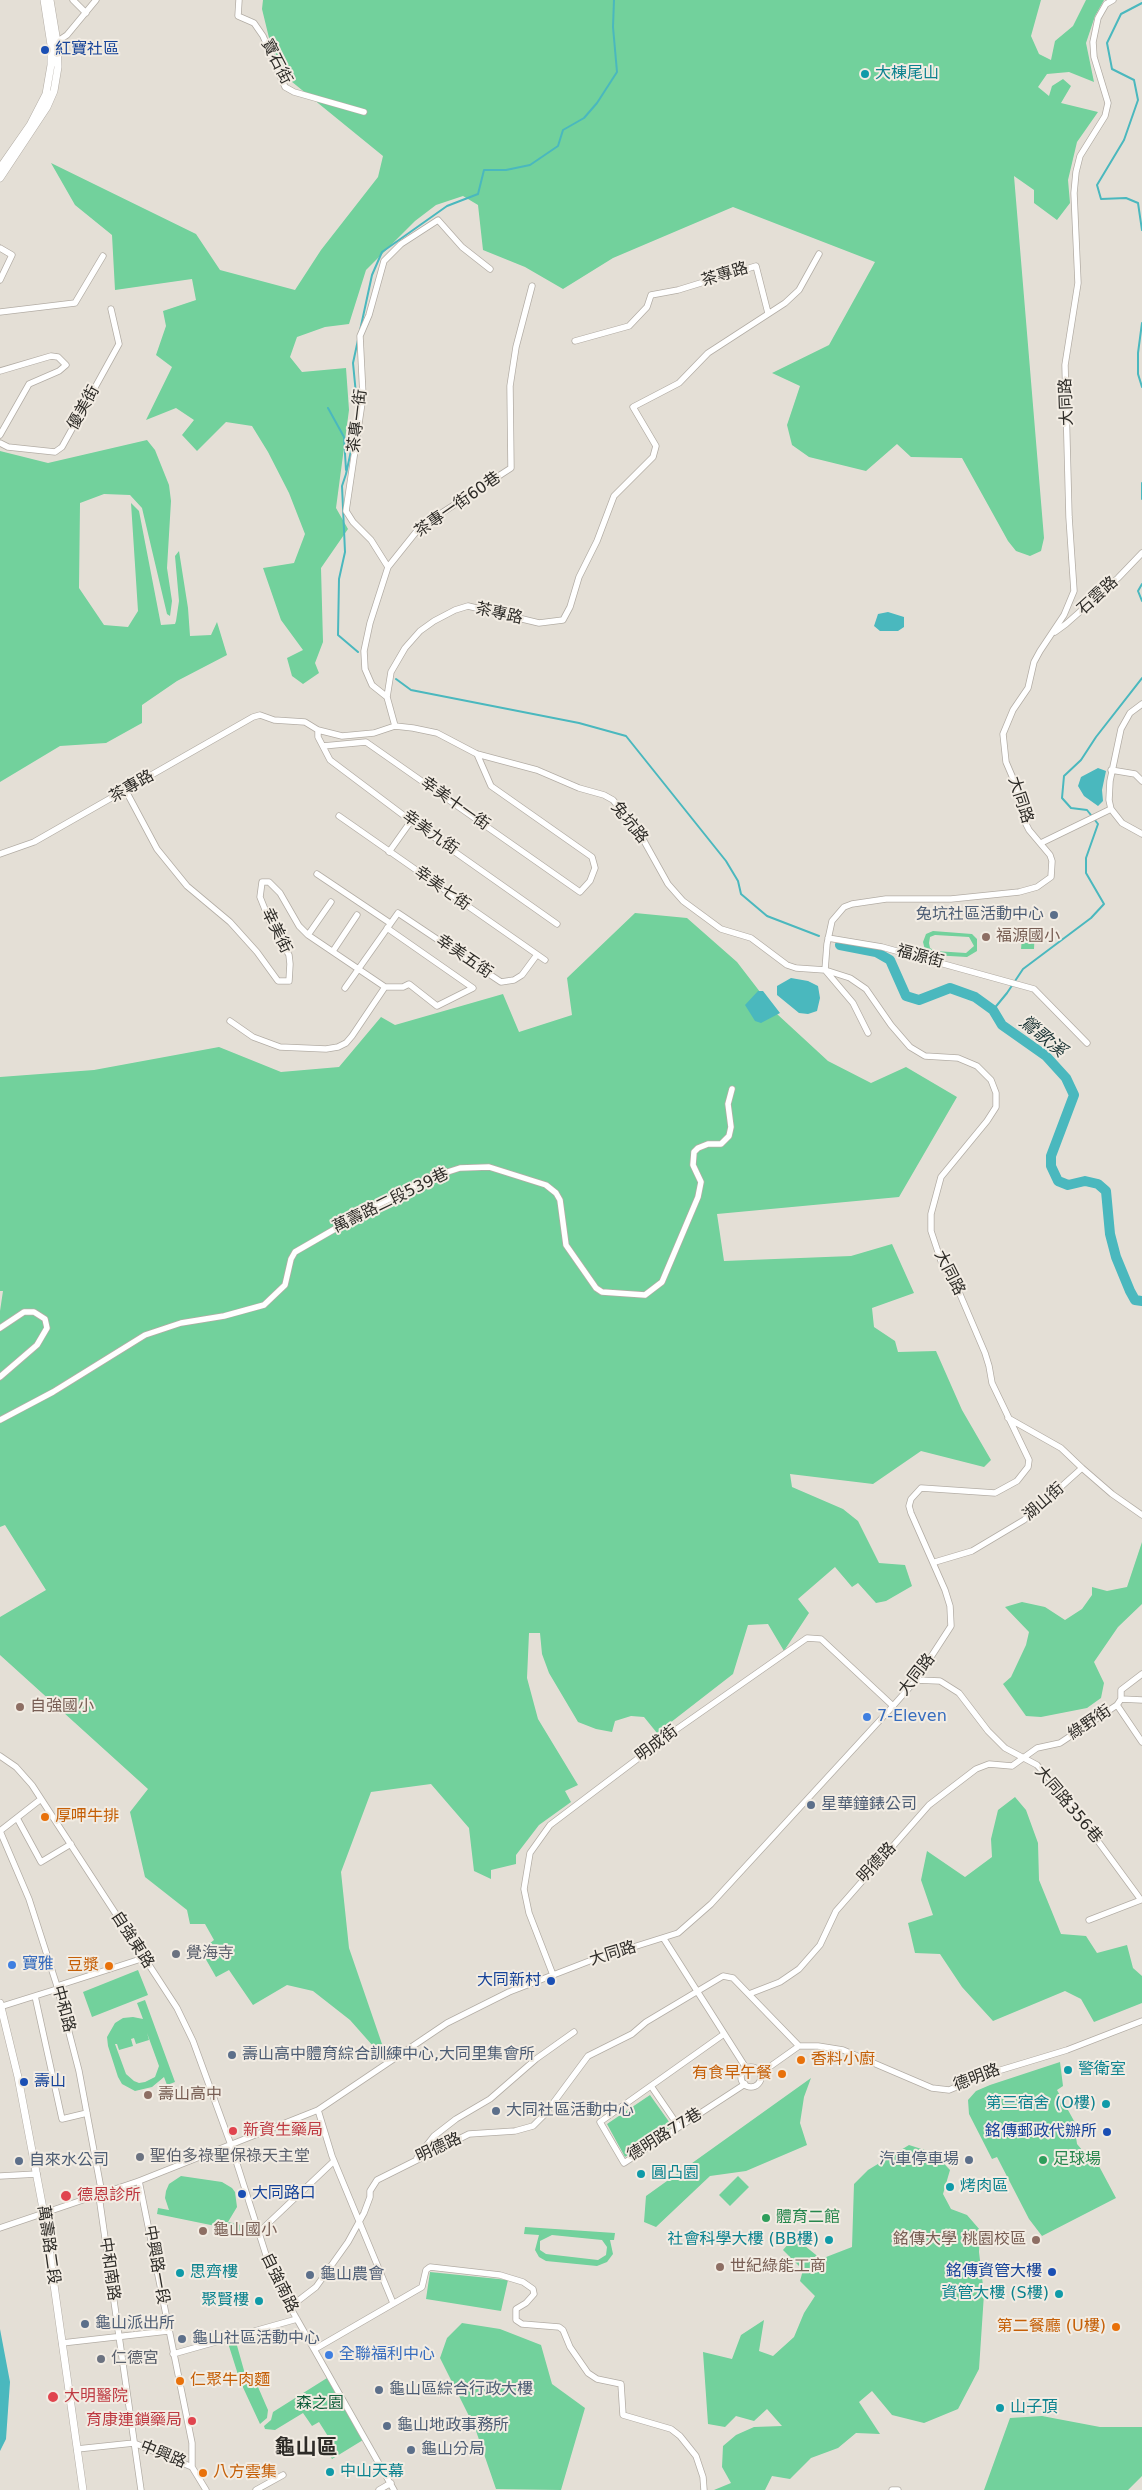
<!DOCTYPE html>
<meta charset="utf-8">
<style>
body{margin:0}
canvas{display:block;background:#e4dfd6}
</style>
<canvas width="1142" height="2490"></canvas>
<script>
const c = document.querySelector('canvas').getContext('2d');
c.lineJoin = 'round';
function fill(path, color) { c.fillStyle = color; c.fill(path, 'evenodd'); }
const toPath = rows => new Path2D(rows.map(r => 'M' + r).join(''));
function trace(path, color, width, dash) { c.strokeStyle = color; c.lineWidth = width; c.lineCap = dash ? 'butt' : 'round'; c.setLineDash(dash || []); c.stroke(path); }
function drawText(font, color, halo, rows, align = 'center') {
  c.font = font + ' "DejaVu Sans","Noto Sans TC",sans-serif'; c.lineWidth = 4; c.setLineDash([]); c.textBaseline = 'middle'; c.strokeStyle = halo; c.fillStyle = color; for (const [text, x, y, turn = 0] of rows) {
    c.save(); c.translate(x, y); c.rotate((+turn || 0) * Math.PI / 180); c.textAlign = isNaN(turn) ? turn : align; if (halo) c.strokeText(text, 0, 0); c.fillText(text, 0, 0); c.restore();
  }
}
fill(toPath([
 [263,0,1041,0,1031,36,1039,54,1051,60,1055,41,1073,26,1086,0,1104,0,1095,16,1086,43,1094,82,1069,72,1047,74,1038,87,1049,96,1052,86,1063,79,1071,86,1061,103,1098,112,1077,142,1068,180,1070,203,1057,220,1034,203,1034,190,1014,176,1044,538,1041,551,1030,556,1016,551,1008,541,962,458,911,457,897,444,866,471,809,457,792,445,787,425,800,386,772,373,829,345,875,262,733,207,613,258,563,289,525,267,483,250,478,205,463,196,436,205,415,221,366,270,349,324,325,327,297,337,290,357,302,372,346,368,349,410,336,508,348,529,321,568,323,642,315,663,319,673,303,684,292,676,287,658,303,650,281,620,263,568,294,563,305,534,289,493,268,452,252,426,226,422,197,451,182,435,194,420,176,408,146,420,172,367,156,355,166,326,163,311,196,300,192,279,115,290,112,235,75,205,51,163,196,234,220,270,295,290,321,250,378,177,383,156,286,77,270,42,262,9],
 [147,440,155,450,169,485,171,501,167,568,172,601,170,616,167,614,142,508,130,495,104,494,80,503,79,588,104,625,128,627,138,611,131,503,139,511,161,625,175,624,176,621,179,601,175,556,179,551,188,608,190,636,211,635,217,622,227,655,177,681,142,705,142,723,106,743,60,746,0,782,0,451,48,463],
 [635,913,687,918,737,962,777,1014,828,1061,871,1083,906,1067,957,1097,899,1197,717,1214,724,1261,851,1256,892,1244,914,1293,872,1308,874,1327,895,1341,898,1352,936,1351,962,1410,991,1460,984,1467,921,1451,873,1484,790,1474,792,1487,843,1509,858,1521,879,1563,905,1565,912,1586,886,1601,876,1603,858,1583,852,1587,835,1567,798,1599,809,1613,784,1651,768,1624,748,1625,733,1674,657,1733,644,1717,631,1716,615,1721,612,1732,596,1729,578,1722,549,1673,542,1654,540,1633,529,1633,527,1678,538,1719,578,1785,565,1791,571,1802,539,1825,516,1855,516,1864,491,1870,491,1879,474,1871,469,1828,431,1784,371,1792,341,1872,349,1948,382,2044,373,2046,350,2020,313,1991,287,1985,253,2005,229,1970,216,1977,204,1956,204,1948,214,1940,205,1924,190,1924,187,1910,145,1877,130,1812,148,1789,0,1655,0,1617,46,1590,5,1525,0,1527,0,1311,3,1291,0,1291,0,1077,94,1070,219,1047,281,1072,339,1067,381,1017,395,1025,503,994,519,1032,572,1015,567,978],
 [1023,927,1035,928,1034,949,1021,949],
 [933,931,972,934,977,939,977,951,967,957,932,955,925,950,923,942,926,934],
 [935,935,969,937,974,946,966,953,935,951,930,948,929,943,930,937],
 [1142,1542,1142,1604,1118,1627,1094,1662,1104,1683,1101,1698,1087,1708,1041,1717,1026,1716,1003,1684,1011,1677,1026,1645,1029,1632,1005,1607,1022,1602,1045,1607,1065,1620,1082,1609,1092,1595,1092,1587,1107,1591,1127,1587],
 [1015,1797,1026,1810,1038,1843,1039,1880,1061,1934,1086,1936,1097,1953,1127,1945,1133,1968,1142,1976,1142,2003,1094,2022,1081,1999,1065,1991,993,2021,962,1987,940,1954,915,1953,908,1923,933,1915,921,1880,927,1851,965,1877,992,1857,991,1839,998,1810],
 [138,1970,148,1995,92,2017,83,1992],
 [145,2000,175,2082,167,2085,164,2077,152,2087,135,2091,122,2084,118,2077,108,2046,107,2037,115,2023,123,2018,133,2017,143,2019,137,2003],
 [147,2033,159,2066,155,2077,145,2082,139,2083,134,2081,126,2074,115,2044,117,2044,119,2050,133,2046,131,2039,134,2038,136,2044,149,2040],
 [1060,2062,1063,2086,1057,2090,1079,2130,1075,2130,1077,2144,1088,2157,1092,2153,1116,2198,1042,2236,1029,2219,997,2157,992,2159,969,2114,968,2100,976,2091,990,2085],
 [811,2078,804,2097,800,2123,807,2145,746,2171,710,2176,656,2227,644,2222,646,2196],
 [650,2095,672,2126,625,2157,607,2124],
 [909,2145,934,2153,950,2170,943,2194,951,2209,967,2215,980,2230,979,2252,984,2294,979,2369,958,2409,924,2423,892,2415,872,2391,859,2402,880,2434,856,2433,838,2448,811,2458,790,2479,772,2476,765,2490,714,2490,731,2483,722,2467,723,2446,736,2435,754,2427,782,2426,767,2409,754,2421,736,2416,725,2427,708,2424,703,2352,732,2359,741,2335,764,2320,759,2351,773,2356,794,2337,804,2313,815,2296,800,2281,803,2270,783,2250,794,2237,821,2259,852,2247,854,2184,868,2170],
 [181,2176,222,2182,232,2188,235,2192,237,2207,228,2222,241,2225,240,2231,157,2214,158,2208,169,2210,165,2198,166,2191,169,2184],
 [738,2176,749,2187,730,2206,719,2195],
 [525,2227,615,2233,614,2240,610,2240,613,2254,607,2262,597,2266,546,2261,539,2257,535,2250,539,2235,524,2234],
 [552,2235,602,2240,607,2247,606,2255,598,2260,546,2254,540,2250,540,2241],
 [430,2272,508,2280,501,2311,426,2299],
 [462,2323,500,2329,541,2345,552,2384,585,2408,561,2490,496,2489,475,2428,440,2358,447,2338],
 [236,2342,245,2374,255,2380,268,2410,267,2418,260,2424,240,2381,228,2343],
 [327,2378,363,2440,332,2459,324,2446,331,2441,319,2422,312,2426,303,2413,275,2430,265,2429,264,2426,271,2420,273,2412],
 [1042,2416,1100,2427,1142,2427,1142,2476,1128,2490,984,2490,1010,2418]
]), '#72d19c');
fill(toPath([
 [888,612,904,617,904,627,898,631,880,631,874,626,878,614],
 [1098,768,1106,771,1102,790,1103,801,1098,806,1084,796,1078,786,1081,777],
 [791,978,808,981,818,986,820,998,817,1011,808,1014,799,1013,777,995,777,986],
 [758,991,763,991,780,1013,761,1023,755,1021,745,1005],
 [0,2329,10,2382,6,2439,0,2451]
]), '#4ab8be');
trace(toPath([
 [1142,3,1121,14,1107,43,1112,69,1134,80,1138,100,1124,140,1097,185,1101,199,1126,198,1138,203,1142,230],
 [1142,323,1138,353,1138,374,1142,387],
 [328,408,344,437,346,470],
 [358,415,353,363,372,275,382,252,447,206,478,194,484,170,506,170,530,165,558,146,563,130,584,118,597,103,617,72,613,27,614,0],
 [346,474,354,437],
 [346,474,342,486,345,552,339,579,338,635,358,652],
 [1142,483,1142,499],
 [1142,584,1138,591,1142,601],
 [396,679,411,690,579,723,626,736,726,861,738,881,741,894,767,916,819,936],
 [993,1010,1007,993,1023,969,1091,918,1104,904,1086,873,1086,858,1098,824,1087,810,1071,808,1062,798,1064,776,1081,760,1096,737,1142,678]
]), '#4ab8be', 2);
trace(toPath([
 [840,945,876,952,890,960,906,996,919,1000,950,988,975,997,993,1010,1002,1025,1046,1056,1066,1078,1074,1095,1051,1156,1051,1166,1058,1181,1068,1185,1085,1181,1098,1184,1106,1191,1110,1234,1116,1257,1130,1291,1135,1300,1142,1301]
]), '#4ab8be', 10);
const minor = toPath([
 [73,0,86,13],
 [239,0,238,16,254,23,263,36,285,87,294,92,364,112],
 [55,43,67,35,96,0],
 [0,248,12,255,0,280],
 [0,312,75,303,103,256],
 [575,341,629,326,647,307,651,295,678,290,756,266,768,313],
 [0,371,51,356,58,357,66,365,59,371,29,384,0,435],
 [0,443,8,447,55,452,62,447,119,344,111,309],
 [388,567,371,540,353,522,346,511,363,396,360,336,369,315,384,261,401,244,438,220,462,247,490,269],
 [1055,632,1066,624,1118,578,1142,553],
 [387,697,372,685,365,669,364,651,370,623,388,567,420,527,511,468,510,386,516,347,532,286],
 [1142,704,1130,713,1121,729,1110,781,1109,800,1111,809,1122,823,1142,834],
 [395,726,387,697,391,672,405,648,420,631,434,621,455,610,468,606,539,623,563,620,570,607,579,577,597,541,614,496,653,457,656,446,633,407,679,383,708,353,785,303,799,290,819,254],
 [318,730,318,737,330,760,411,821,557,924],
 [323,746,366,742,580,892,590,881,595,868,592,857,491,786,477,754],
 [1111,770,1135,774,1142,781],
 [126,791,157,849,187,886,230,922,257,952,278,981,289,981,290,964,289,955,270,922,260,897,262,882,269,882,280,893,299,926,308,935,385,987],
 [339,816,545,960],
 [1041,843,1111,809],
 [389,852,411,821],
 [0,854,34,842,253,717,260,715,274,720,305,722,318,730,342,736,374,733,395,726,413,728,437,733,477,754,537,770,579,788,604,795,613,800,639,832,668,884,683,901,721,929,751,938,787,965,796,968,825,970,853,1003,868,1033],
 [317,874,390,923],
 [308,935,331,902],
 [828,938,882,947,1034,989,1087,1043],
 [333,951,357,915],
 [385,987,403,987,409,984,437,1006,473,988,387,928],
 [345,988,398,913,501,982,514,980,522,975,536,956],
 [230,1021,253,1037,280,1047,326,1049,338,1047,346,1043,352,1036,385,987],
 [0,1328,24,1312,34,1312,45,1319,47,1328,37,1345,0,1377],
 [1008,1418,1061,1448,1082,1468],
 [0,1420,53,1392,145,1335,181,1323,224,1316,264,1305,285,1285,291,1259,295,1252,373,1207,435,1176,460,1168,489,1167,546,1185,556,1193,560,1200,566,1245,596,1288,602,1292,645,1295,662,1282,698,1197,701,1182,693,1165,694,1152,698,1148,708,1144,721,1144,729,1136,731,1127,728,1104,732,1089],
 [935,1562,972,1551,1024,1520,1082,1468,1112,1494,1142,1515],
 [916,1680,940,1681,959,1693,988,1731,1005,1748,1037,1765,1062,1792,1141,1900,1089,1920],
 [1121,1699,1142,1700],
 [1117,1705,1142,1742],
 [0,1756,16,1767,32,1785,177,2008,193,2041,231,2145,273,2277,394,2490],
 [41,1799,0,1831,29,1899,57,1986,79,2071,102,2194],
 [17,1818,41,1862,71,1844],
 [664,1939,746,2068],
 [553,1975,529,1913,524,1889,530,1853,550,1825,677,1729,807,1638,821,1639,893,1706],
 [57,1986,144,1958],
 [749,1994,780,1982,799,1969,820,1945,836,1911,929,1805,976,1769,989,1764,1012,1766,1037,1748,1060,1743,1117,1705,1121,1699,1121,1690,1142,1674],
 [35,1996,62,2119,87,2113],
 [0,2007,57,1989],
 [724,2034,600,2122,624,2163,745,2084],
 '741 2077a10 10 0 1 1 20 0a10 10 0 1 1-20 0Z',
 [761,2073,799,2046,818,2046,843,2050,932,2088,949,2090,991,2073,1067,2050,1142,2021],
 [651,2086,679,2127],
 [318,2110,332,2156,393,2303],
 [417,2158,434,2136,456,2119,490,2099,536,2059,574,2032],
 [0,2176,37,2174],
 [139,2181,192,2443,192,2467],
 [99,2196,141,2490],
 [0,2228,139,2181,318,2110,447,2023,509,1992,592,1960,678,1933,711,1904,893,1706,916,1680,951,1626,950,1606,945,1590,911,1513,909,1506,911,1499,921,1488,995,1493,1017,1481,1028,1467,1029,1460,992,1383,989,1366,985,1353,959,1292,941,1261,931,1231,931,1214,941,1177,987,1121,996,1107,996,1093,991,1080,977,1066,958,1058,925,1056,910,1047,891,1025,866,989,850,978,825,970,827,944,832,921,844,907,852,904,886,899,951,899,1019,892,1037,887,1051,877,1052,861,1050,855,1029,830,1024,820,1015,783,1006,762,1003,734,1013,710,1028,688,1034,662,1040,651,1064,615,1074,591,1069,517,1065,365,1078,283,1074,193,1076,172,1080,156,1105,116,1108,103,1094,57,1093,42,1098,18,1106,4,1113,0],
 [257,2234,334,2161],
 [290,2307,316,2287,348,2242,364,2213,370,2197,370,2191,377,2180,469,2134,515,2131,533,2126,545,2114,588,2056,632,2034,646,2022,723,1976,733,1978,799,2046],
 [62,2343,168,2331],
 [315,2349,422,2287,426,2270,430,2267,500,2275,523,2282,533,2289,534,2294,526,2303,516,2309,516,2320,522,2324,559,2327,563,2330,570,2347,588,2373,597,2379,621,2384,623,2415,671,2429,680,2436,696,2456,703,2477,704,2490],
 [173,2354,297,2319],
 [77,2449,134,2443,192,2467,206,2490],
 [256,2490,283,2475],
 [379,2490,391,2483],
 [892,2490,898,2490]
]);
const major = toPath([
 [0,168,30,125,46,94,51,65,51,45,44,0],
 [0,178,47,107,54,91,58,67,57,42,50,0],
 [0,2003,18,2077,44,2214,83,2490]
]);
trace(minor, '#b3ada5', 7);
trace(major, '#b3ada5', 8);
trace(minor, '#fff', 5.5);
trace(major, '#fff', 7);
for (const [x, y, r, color] of [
 [45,50,5,"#1a4fb4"],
 [865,74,5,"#0f9aa8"],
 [1054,915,5,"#5c6f8a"],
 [986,937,5,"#8d6e63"],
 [20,1707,5,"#8d6e63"],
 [867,1717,5,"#3f7fe0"],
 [811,1805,5,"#5c6f8a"],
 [45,1817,5,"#e8710a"],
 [176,1954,5,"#6b7280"],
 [12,1965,5,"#3f7fe0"],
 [109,1966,5,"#e8710a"],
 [551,1981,5,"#1a4fb4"],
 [232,2055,5,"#5c6f8a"],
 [801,2060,5,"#e8710a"],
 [1068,2070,5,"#0f9aa8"],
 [782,2074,5,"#e8710a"],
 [24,2082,5,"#1a4fb4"],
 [148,2095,5,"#8d6e63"],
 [1106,2104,5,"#0f9aa8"],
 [496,2111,5,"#5c6f8a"],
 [233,2131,5,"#e0444e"],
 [1107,2132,5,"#1a4fb4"],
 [140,2157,5,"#6b7280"],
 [969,2160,5,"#5c6f8a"],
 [1043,2160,5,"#2e9e5b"],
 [19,2161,5,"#5c6f8a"],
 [641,2174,5,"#0f9aa8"],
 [950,2187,5,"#0f9aa8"],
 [242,2194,5,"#1a4fb4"],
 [66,2196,6,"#e0444e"],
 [766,2218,5,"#2e9e5b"],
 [203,2231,5,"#8d6e63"],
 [829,2240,5,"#0f9aa8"],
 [1036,2240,5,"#8d6e63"],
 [720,2267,5,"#8d6e63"],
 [1052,2272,5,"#1a4fb4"],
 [180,2273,5,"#0f9aa8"],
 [310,2275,5,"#5c6f8a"],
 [1059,2294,5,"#0f9aa8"],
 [259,2301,5,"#0f9aa8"],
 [85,2324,5,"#5c6f8a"],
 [1116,2327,5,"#e8710a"],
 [182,2339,5,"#5c6f8a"],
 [329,2355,5,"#3f7fe0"],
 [101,2359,5,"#6b7280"],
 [180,2381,5,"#e8710a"],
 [379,2390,5,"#5c6f8a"],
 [53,2397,6,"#e0444e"],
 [1000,2408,5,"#0f9aa8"],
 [192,2421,5,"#e0444e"],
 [387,2426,5,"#5c6f8a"],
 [411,2450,5,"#5c6f8a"],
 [330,2472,5,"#0f9aa8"],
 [203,2473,5,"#e8710a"]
]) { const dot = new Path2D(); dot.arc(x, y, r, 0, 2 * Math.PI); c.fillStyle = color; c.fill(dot); trace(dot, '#f2ece3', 2); }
drawText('16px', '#164399', '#f2ece3', [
 ["紅寶社區",55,50],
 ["大同新村",541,1981,"right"],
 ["壽山",34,2082],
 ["銘傳郵政代辦所",1097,2132,"right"],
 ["大同路口",252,2194],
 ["銘傳資管大樓",1042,2272,"right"]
], 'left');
drawText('16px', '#2d2b27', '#f2ece3', [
 ["寶石街",276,62,63],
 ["茶專路",725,275,-17],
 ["大同路",1067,402,-92],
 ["優美街",84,408,-61],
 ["茶專一街",358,421,-83],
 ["茶專一街60巷",458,505,-35],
 ["石雲路",1098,596,-42],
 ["茶專路",499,614,13],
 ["茶專路",132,787,-30],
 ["大同路",1020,800,72],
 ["幸美十一街",455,804,35],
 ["兔坑路",629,823,51],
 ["幸美九街",430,833,35],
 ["幸美七街",442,889,35],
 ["幸美街",276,931,64],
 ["幸美五街",464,957,34],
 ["福源街",920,957,15],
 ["萬壽路二段539巷",391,1201,-26],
 ["大同路",949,1273,63],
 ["湖山街",1044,1502,-41],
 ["大同路",917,1675,-52],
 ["綠野街",1090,1723,-34],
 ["明成街",657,1744,-37],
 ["大同路356巷",1068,1805,50],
 ["明德路",877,1863,-47],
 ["自強東路",132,1940,57],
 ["大同路",613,1954,-17],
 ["中和路",63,2009,75],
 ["德明路",977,2078,-21],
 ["德明路77巷",665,2135,-32],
 ["明德路",439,2148,-25],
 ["萬壽路二段",48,2245,82],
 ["中興路一段",156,2265,80],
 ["中和南路",109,2269,82],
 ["自強南路",279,2283,64],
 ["中興路",163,2455,22]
]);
drawText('16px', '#0d838f', '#f2ece3', [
 ["大棟尾山",875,74],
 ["警衛室",1078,2070],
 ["第三宿舍 (O樓)",1096,2104,"right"],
 ["圓凸園",651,2174],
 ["烤肉區",960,2187],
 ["社會科學大樓 (BB樓)",819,2240,"right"],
 ["思齊樓",190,2273],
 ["資管大樓 (S樓)",1049,2294,"right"],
 ["聚賢樓",249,2301,"right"],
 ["山子頂",1010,2408],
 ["中山天幕",340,2472]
], 'left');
drawText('16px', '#4e5e75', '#f2ece3', [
 ["兔坑社區活動中心",1044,915,"right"],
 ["星華鐘錶公司",821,1805],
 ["壽山高中體育綜合訓練中心,大同里集會所",242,2055],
 ["大同社區活動中心",506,2111],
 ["汽車停車場",959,2160,"right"],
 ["自來水公司",29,2161],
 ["龜山農會",320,2275],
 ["龜山派出所",95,2324],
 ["龜山社區活動中心",192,2339],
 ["龜山區綜合行政大樓",389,2390],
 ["龜山地政事務所",397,2426],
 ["龜山分局",421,2450]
], 'left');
drawText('16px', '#785e54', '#f2ece3', [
 ["福源國小",996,937],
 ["自強國小",30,1707],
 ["壽山高中",158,2095],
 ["龜山國小",213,2231],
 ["銘傳大學 桃園校區",1026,2240,"right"],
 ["世紀綠能工商",730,2267]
], 'left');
drawText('16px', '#366cbe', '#f2ece3', [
 ["7-Eleven",877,1717],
 ["寶雅",22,1965],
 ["全聯福利中心",339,2355]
], 'left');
drawText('16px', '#c56008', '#f2ece3', [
 ["厚呷牛排",55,1817],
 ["豆漿",99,1966,"right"],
 ["香料小廚",811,2060],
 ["有食早午餐",772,2074,"right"],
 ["第二餐廳 (U樓)",1106,2327,"right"],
 ["仁聚牛肉麵",190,2381],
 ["八方雲集",213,2473]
], 'left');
drawText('16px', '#5b616d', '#f2ece3', [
 ["覺海寺",186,1954],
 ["聖伯多祿聖保祿天主堂",150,2157],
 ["仁德宮",111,2359]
], 'left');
drawText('16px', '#be3a42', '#f2ece3', [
 ["新資生藥局",243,2131],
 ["德恩診所",77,2196],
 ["大明醫院",64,2397],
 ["育康連鎖藥局",182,2421,"right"]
], 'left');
drawText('16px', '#27864d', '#f2ece3', [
 ["足球場",1053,2160],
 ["體育二館",776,2218]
], 'left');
drawText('16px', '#105d3a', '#f2ece3', [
 ["森之園",320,2404]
]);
drawText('italic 18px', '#1b3435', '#f2ece3', [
 ["鶯歌溪",1042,1037,39]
]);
drawText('bold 21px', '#2d2b27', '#f2ece3', [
 ["龜山區",306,2449]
]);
</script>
